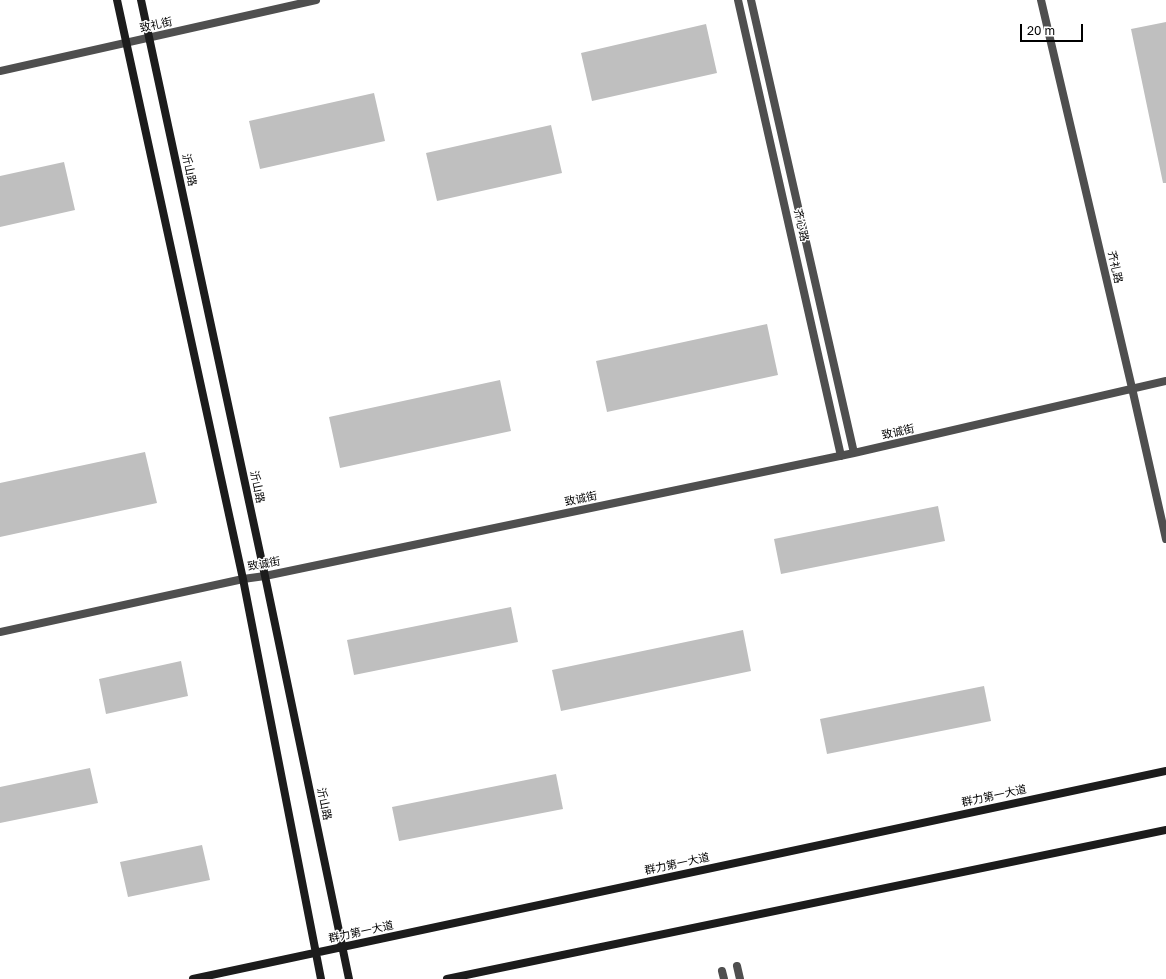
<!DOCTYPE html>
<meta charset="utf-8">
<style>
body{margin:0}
#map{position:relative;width:1166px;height:979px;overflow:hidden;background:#fff;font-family:"Golos Text",sans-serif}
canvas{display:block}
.scale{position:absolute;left:1020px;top:24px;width:63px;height:18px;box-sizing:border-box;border:2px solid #000;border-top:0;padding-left:5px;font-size:12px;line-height:14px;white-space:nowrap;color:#000;-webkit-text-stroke:3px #fff;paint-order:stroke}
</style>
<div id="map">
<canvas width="1166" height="979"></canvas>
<div class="scale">20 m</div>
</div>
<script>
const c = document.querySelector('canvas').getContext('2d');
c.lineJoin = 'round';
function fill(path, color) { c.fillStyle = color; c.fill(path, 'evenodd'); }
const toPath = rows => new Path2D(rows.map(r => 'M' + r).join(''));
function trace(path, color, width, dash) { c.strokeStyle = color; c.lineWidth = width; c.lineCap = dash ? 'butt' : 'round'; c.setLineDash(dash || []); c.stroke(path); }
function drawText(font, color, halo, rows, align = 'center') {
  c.font = font + ' "Golos Text","Noto Sans SC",sans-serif'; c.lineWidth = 3; c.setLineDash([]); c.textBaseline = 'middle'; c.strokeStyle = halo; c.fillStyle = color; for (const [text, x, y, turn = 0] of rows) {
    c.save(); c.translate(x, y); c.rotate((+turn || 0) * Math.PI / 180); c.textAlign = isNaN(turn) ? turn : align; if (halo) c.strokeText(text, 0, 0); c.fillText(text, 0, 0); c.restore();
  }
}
fill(toPath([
 [1166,22,1166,183,1163,183,1131,29],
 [706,24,717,73,592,101,581,53],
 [374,93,385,141,260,169,249,121],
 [551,125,562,173,437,201,426,153],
 [64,162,75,210,0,227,0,176],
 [767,324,778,375,607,412,596,361],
 [500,380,511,431,340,468,329,417],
 [145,452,157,503,0,537,0,483],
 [938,506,945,541,781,574,774,539],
 [511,607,518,642,354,675,347,640],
 [743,630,751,671,561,711,552,670],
 [181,661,188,696,106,714,99,679],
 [984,686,991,721,827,754,820,719],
 [90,768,98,803,0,823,0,787],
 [556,774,563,809,399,841,392,807],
 [202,845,210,880,128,897,120,862]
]), '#bfbfbf');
trace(toPath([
 [738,0,841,456],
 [751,0,854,453],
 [1041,0,1132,388,1166,539],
 [0,71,316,0],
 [0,632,243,579,265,576,854,453,1166,381],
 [737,966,740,979],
 [722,971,724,979]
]), '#4f4f4f', 8);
trace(toPath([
 [117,0,243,579,321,979],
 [141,0,265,576,349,979],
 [193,979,1166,771],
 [447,979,1166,830]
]), '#1c1c1c', 8);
drawText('11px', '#000', '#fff', [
 ["致礼街",156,25,-13],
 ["沂山路",189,170,78],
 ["齐心路",801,225,77],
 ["齐礼路",1115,267,77],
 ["致诚街",898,432,-13],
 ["沂山路",257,487,78],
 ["致诚街",581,499,-12],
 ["致诚街",264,564,-10],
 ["群力第一大道",994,796,-12],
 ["沂山路",324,804,78],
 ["群力第一大道",677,864,-12],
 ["群力第一大道",361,932,-12]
]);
</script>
